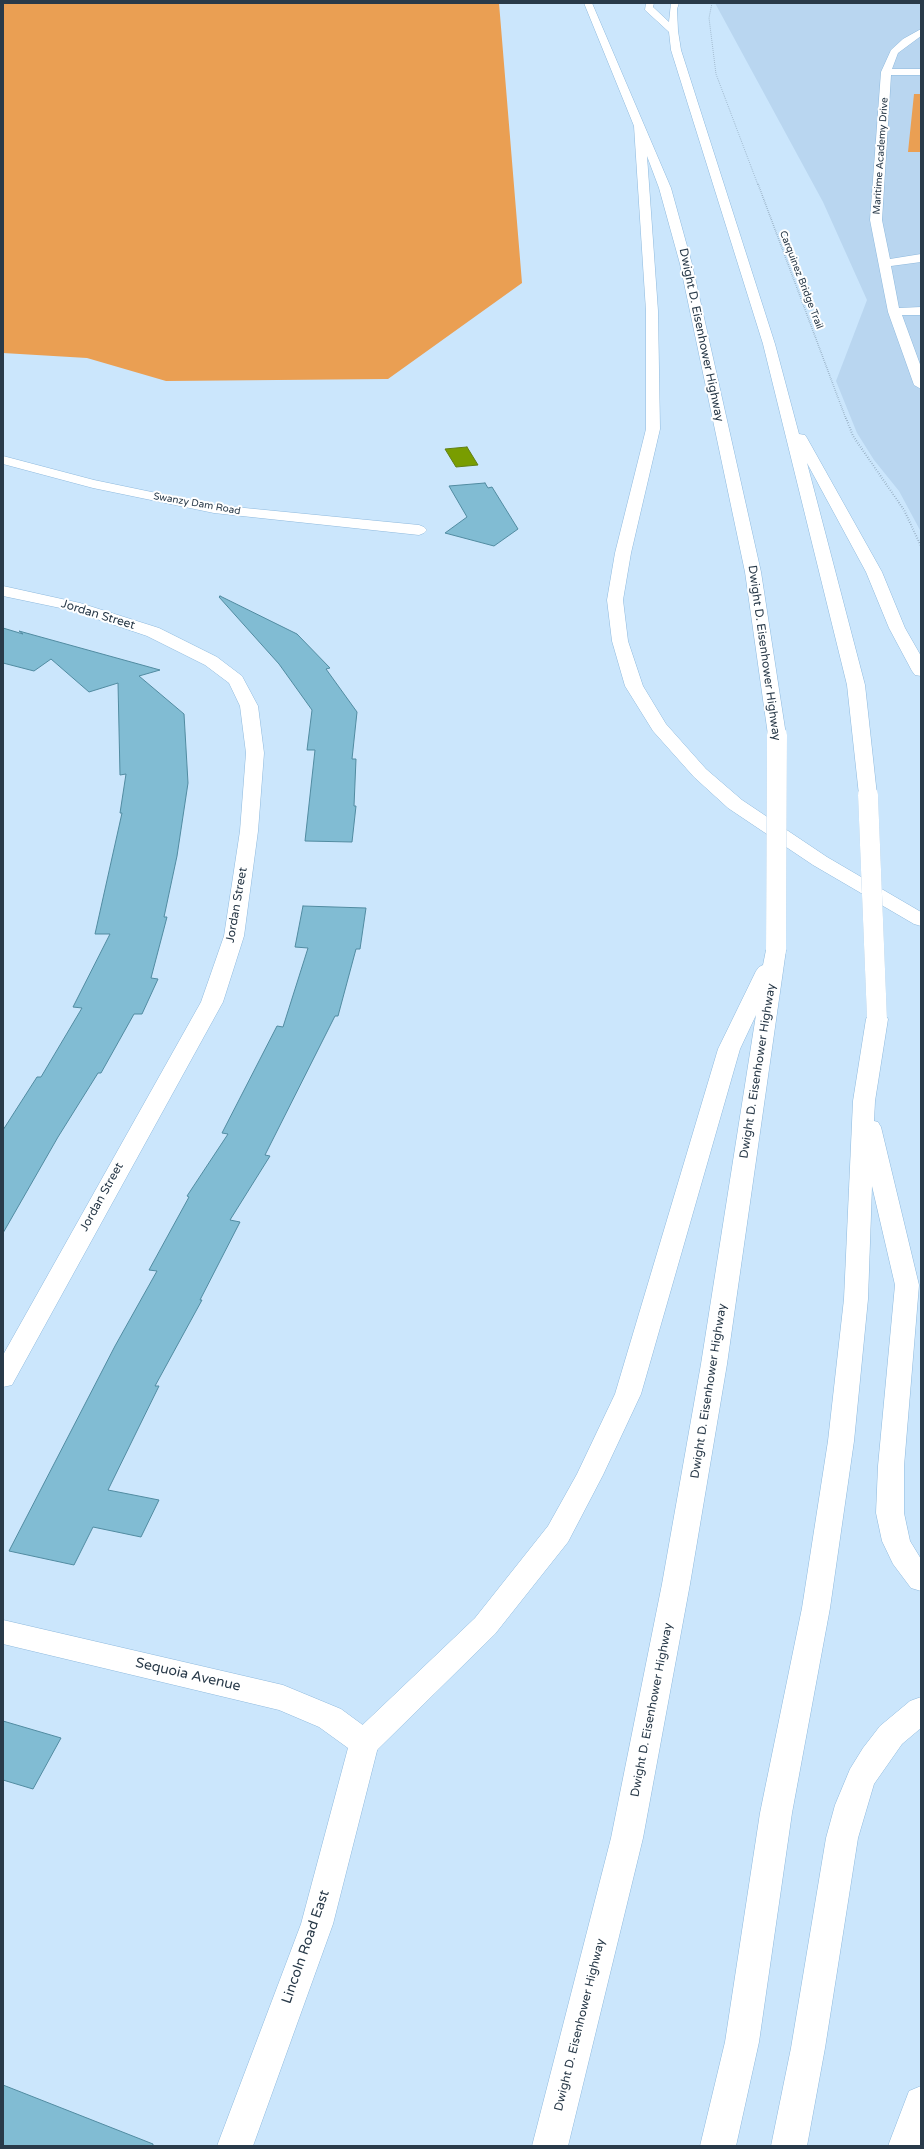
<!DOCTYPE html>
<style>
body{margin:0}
#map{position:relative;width:924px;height:2149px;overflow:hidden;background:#cbe6fc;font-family:"Varela Round",sans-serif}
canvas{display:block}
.frame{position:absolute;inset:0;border:4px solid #293a49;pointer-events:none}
</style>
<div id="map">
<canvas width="924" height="2149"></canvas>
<div class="frame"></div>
</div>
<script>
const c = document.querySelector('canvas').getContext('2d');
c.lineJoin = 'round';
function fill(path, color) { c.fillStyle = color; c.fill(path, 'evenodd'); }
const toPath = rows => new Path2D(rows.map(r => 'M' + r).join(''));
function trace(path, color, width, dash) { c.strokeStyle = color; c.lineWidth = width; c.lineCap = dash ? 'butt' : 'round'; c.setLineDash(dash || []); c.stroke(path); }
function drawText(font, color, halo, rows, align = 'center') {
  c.font = font + ' "Varela Round",sans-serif'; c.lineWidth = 4; c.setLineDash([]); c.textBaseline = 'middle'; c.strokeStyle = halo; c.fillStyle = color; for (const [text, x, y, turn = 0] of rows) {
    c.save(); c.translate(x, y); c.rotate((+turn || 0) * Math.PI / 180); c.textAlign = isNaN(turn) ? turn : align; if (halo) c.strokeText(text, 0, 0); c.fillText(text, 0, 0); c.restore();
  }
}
fill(toPath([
 [715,3,921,3,921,532,899,491,874,460,857,433,836,381,867,300,823,202]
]), '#b9d6f0');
fill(toPath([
 [3,3,499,3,522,283,388,379,166,381,87,358,3,353],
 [914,94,921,94,921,152,908,152]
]), '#ea9f53');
const water = toPath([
 [467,447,478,465,456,467,445,449,467,447]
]);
fill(water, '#799d00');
trace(water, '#617f16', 1);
const building = toPath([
 [485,483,488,488,492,487,518,529,494,546,445,533,467,517,449,486,485,483],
 [220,596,297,634,330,668,326,669,357,712,352,759,356,759,354,806,356,806,352,842,305,841,315,750,307,750,312,710,279,664,219,597,220,596],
 [3,628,23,634,19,631,160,670,139,676,184,714,188,783,177,856,164,917,167,917,151,978,158,979,142,1014,134,1014,101,1073,98,1073,58,1137,3,1233,3,1130,37,1077,41,1077,82,1008,73,1007,110,934,95,934,122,813,120,813,126,774,120,775,118,683,89,692,51,659,34,671,3,663,3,628],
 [303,906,366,908,360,949,356,949,338,1016,335,1016,265,1155,270,1156,230,1220,240,1222,200,1300,202,1300,155,1386,159,1386,108,1490,159,1500,141,1537,93,1527,74,1565,9,1551,115,1346,157,1271,149,1270,189,1197,187,1196,228,1134,222,1133,277,1026,283,1027,308,948,295,947,303,906],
 [3,1721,61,1738,33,1789,3,1780,3,1721],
 [3,2085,153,2144,153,2146,3,2146,3,2085]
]);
fill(building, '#81bcd3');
trace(building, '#518ba1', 1);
const minor = toPath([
 [921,29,921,36,898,53,892,69,921,69,921,75,891,75,882,220,890,259,921,254,921,262,891,266,899,308,921,307,921,315,902,315,921,367,921,389,914,385,888,312,870,220,881,72,891,50,903,39,921,29],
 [3,456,94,480,214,505,419,525,424,527,427,530,424,533,419,535,214,513,93,488,3,464,3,456],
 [3,586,80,603,159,628,217,657,242,676,258,706,264,753,258,831,244,936,223,1002,12,1385,3,1387,3,1355,201,1002,224,936,240,831,246,753,240,706,229,683,205,665,147,636,70,610,3,596,3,586],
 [3,1620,283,1685,341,1709,375,1734,379,1743,333,1924,253,2146,217,2146,301,1924,348,1748,319,1727,279,1710,3,1644,3,1620],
 [921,2086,921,2146,888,2146,909,2091,921,2086]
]);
const highway = toPath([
 [584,3,592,3,671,188,692,264,761,572,786,735,783,739,777,740,771,739,768,735,745,572,680,264,659,188,647,156,658,311,660,429,631,553,623,600,628,641,643,686,666,724,706,769,742,800,827,857,921,912,921,926,914,924,813,865,728,808,694,777,653,731,625,686,612,641,607,600,615,553,646,429,646,311,634,126,584,3],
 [646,3,654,3,653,7,669,22,671,3,679,3,677,9,678,31,681,50,775,344,799,434,805,435,807,438,882,572,905,628,921,656,921,676,915,675,912,671,889,628,866,572,807,463,865,685,877,795,875,799,868,801,861,799,859,795,847,685,763,344,671,50,669,32,645,10,646,3],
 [776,944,783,946,786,950,727,1364,690,1584,643,1838,568,2146,532,2146,611,1838,662,1584,701,1364,756,1015,740,1049,641,1394,603,1475,568,1542,495,1634,375,1752,364,1756,353,1752,349,1743,353,1734,475,1618,548,1526,577,1474,615,1394,718,1049,756,971,759,967,763,965,766,950,769,946,776,944],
 [877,1013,885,1014,888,1019,875,1101,874,1121,878,1122,881,1127,919,1285,904,1466,904,1513,910,1541,921,1559,921,1591,911,1588,893,1564,882,1541,876,1513,878,1466,895,1285,872,1186,868,1299,854,1441,830,1608,792,1813,759,2042,736,2146,700,2146,725,2042,760,1813,802,1608,828,1441,844,1299,853,1101,866,1019,869,1014,877,1013],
 [921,1697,921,1728,902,1744,874,1784,858,1838,825,2048,807,2146,771,2146,791,2048,826,1838,835,1805,850,1769,863,1748,880,1726,910,1701,921,1697]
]);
trace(minor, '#8eb9dd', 1);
trace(highway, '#8eb9dd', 1);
trace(toPath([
 [712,3,709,18,716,74,758,185]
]), '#7e94a7', 1, [0.5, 1.5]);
trace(toPath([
 [758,184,846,419]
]), '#7e94a7', 1.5, [0.5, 1.5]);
trace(toPath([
 [846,418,853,436,904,510,921,546]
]), '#7e94a7', 2, [0.5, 2]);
fill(minor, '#fff');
fill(highway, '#fff');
const highwayBridge = toPath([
 [868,795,877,1019],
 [776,950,777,735]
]);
trace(highwayBridge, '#8eb9dd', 20, []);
trace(highwayBridge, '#fff', 20);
drawText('10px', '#293a49', '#fff', [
 ["Maritime Academy Drive",881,156,-86],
 ["Carquinez Bridge Trail",801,280,69],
 ["Swanzy Dam Road",197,504,10]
]);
drawText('12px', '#293a49', '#fff', [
 ["Dwight D. Eisenhower Highway",701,335,78],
 ["Jordan Street",98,615,17],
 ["Dwight D. Eisenhower Highway",764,653,82],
 ["Jordan Street",237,905,-80],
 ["Dwight D. Eisenhower Highway",758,1071,-81],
 ["Jordan Street",102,1197,-61],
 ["Dwight D. Eisenhower Highway",709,1391,-81],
 ["Dwight D. Eisenhower Highway",652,1710,-79],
 ["Dwight D. Eisenhower Highway",580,2025,-76]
]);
drawText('14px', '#293a49', '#fff', [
 ["Sequoia Avenue",188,1675,13],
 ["Lincoln Road East",306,1947,-71]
]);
</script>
